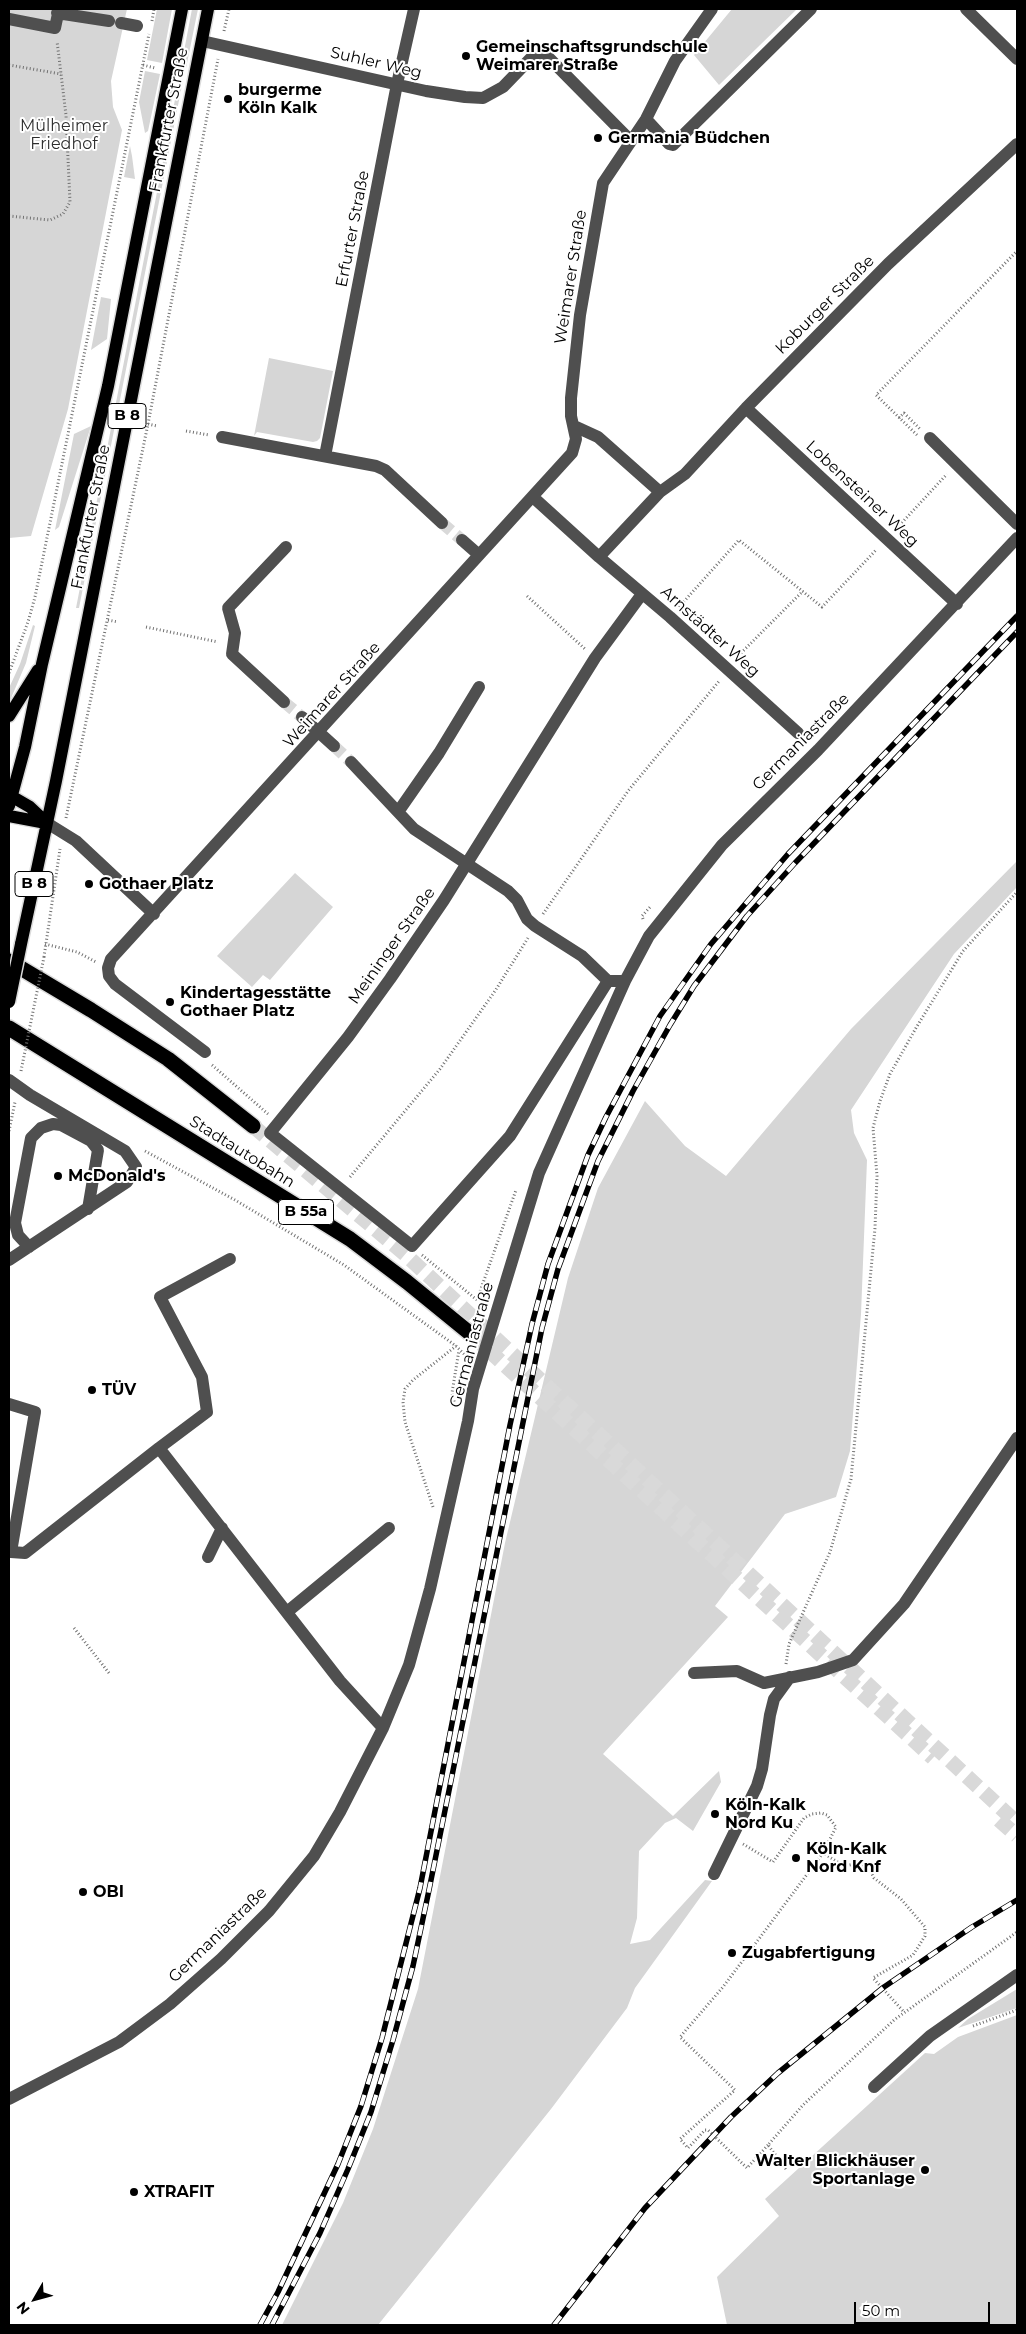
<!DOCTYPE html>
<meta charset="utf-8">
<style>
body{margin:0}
#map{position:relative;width:1026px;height:2334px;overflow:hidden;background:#fff;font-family:Montserrat,sans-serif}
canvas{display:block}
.frame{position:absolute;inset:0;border:10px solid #000;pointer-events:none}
.north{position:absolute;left:10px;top:2274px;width:50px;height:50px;-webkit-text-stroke:4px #fff;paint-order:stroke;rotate:232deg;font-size:14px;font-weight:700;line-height:20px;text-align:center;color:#000}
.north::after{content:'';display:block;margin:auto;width:18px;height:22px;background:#000;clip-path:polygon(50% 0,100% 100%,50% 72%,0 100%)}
.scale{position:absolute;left:854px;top:2302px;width:136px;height:22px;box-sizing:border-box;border:2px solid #000;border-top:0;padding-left:6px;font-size:15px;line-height:18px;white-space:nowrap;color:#000;-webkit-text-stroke:4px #fff;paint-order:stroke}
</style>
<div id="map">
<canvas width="1026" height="2334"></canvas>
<div class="frame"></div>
<div class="north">N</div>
<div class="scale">50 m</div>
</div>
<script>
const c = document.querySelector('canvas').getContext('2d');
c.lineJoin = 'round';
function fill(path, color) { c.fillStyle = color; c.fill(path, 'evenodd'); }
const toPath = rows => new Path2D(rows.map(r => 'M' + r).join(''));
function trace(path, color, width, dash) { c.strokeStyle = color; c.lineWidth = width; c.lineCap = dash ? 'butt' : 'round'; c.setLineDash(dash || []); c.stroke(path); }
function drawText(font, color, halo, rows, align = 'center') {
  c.font = font + ' Montserrat,sans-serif'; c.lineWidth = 4; c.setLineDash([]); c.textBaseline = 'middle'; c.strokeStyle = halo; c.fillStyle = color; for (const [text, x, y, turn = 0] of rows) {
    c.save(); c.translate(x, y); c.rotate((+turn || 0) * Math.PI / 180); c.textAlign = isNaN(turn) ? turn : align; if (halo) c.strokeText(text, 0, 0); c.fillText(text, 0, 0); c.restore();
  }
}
fill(toPath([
 [9,9,127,9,111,81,113,107,122,130,68,409,31,536,9,538],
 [157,9,172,9,162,63,147,60],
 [192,9,198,9,186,68,181,67],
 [732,9,797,9,719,85,694,55],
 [145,71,160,74,148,131,145,133,139,102],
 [179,79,183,80,79,608,76,608],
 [130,146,132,156,135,179,124,177],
 [101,297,111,299,107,339,91,350],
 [269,358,333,371,320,438,317,441,313,442,257,432,254,436],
 [91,426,59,527,55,530,74,434],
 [33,625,35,626,26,663,9,703,9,688,20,664],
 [1017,861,1017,887,954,954,851,1110,854,1133,867,1160,861,1314,850,1451,836,1497,785,1514,715,1606,728,1617,603,1754,673,1816,719,1771,721,1782,693,1831,676,1818,665,1823,639,1851,637,1918,630,1944,650,1940,705,1880,712,1881,635,1988,627,2008,551,2109,378,2325,282,2325,343,2203,373,2129,418,1989,505,1543,568,1278,598,1188,645,1101,685,1146,726,1176,851,1029],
 [295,873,333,907,270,980,263,975,252,987,217,956],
 [1017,1989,1017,2008,958,2028,968,2019],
 [1017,2015,1017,2325,727,2325,717,2277,779,2216,765,2199,925,2053,934,2054,958,2037]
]), '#d6d6d6');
trace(toPath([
 [442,523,462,540],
 [284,702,302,717],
 [334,746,351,762]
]), '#d9d9d9', 12, [12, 6]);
trace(toPath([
 [253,1126,406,1255,1017,1823],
 [472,1335,933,1758],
 [999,1820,1017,1836]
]), '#d9d9d9', 15, [15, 8]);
const major = toPath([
 [9,716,38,670],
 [11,796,30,807,47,823],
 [9,806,25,747,42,664,108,386,182,9],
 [9,816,46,823],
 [21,944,56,781,208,9]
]);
const highway = toPath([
 [9,796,11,796],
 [9,961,91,1010,168,1059,253,1126],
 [9,1028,350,1239,407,1282,472,1335]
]);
trace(major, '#dbdbdb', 15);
trace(highway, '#dbdbdb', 18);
trace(toPath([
 [152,21,154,9],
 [224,31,229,9],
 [9,65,61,74],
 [143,65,155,68],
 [9,216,50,220,63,214,70,202,66,115,57,41],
 [899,418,904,413,920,429],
 [148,424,157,426],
 [186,431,209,435],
 [917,435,876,395,1017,251],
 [897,528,947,474],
 [527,596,585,649],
 [679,607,739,540,822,607,877,549],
 [108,620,118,622],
 [146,627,218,642],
 [736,658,803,591],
 [9,673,28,622,35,597,149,34],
 [66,818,148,424,218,59],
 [543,914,628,791,720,680],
 [643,919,642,916,651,906],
 [45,944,77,952,96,962],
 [44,957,60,849],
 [212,1065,268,1114],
 [9,1131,15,1102],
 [145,1151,235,1200,344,1265,456,1346,467,1357],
 [350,1177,440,1069,495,991,528,938],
 [422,1255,477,1300,516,1190],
 [455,1405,452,1393,459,1350],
 [433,1507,405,1422,403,1402,405,1389,413,1380,456,1346],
 [74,1628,109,1673],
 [786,1664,789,1644,830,1552,851,1479,875,1228,877,1176,873,1128,880,1101,890,1074,916,1028,963,951,1017,892],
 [743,1844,773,1862,804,1818,812,1814,821,1813,827,1815,836,1827,823,1853],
 [973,2026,1017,2010],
 [768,2145,747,2168,708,2130,705,2130,688,2148,680,2139,735,2090,680,2037,723,1987,823,1853,844,1866,860,1863,869,1868,874,1878,901,1899,925,1927,925,1936,913,1955,873,1978,904,2012],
 [786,2169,768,2145,803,2105,894,2020,1017,1932]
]), '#717171', 3, [1, 2.5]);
trace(toPath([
 [966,9,1017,59],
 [57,13,109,21],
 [9,19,55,28,59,9],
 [121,23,137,26],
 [202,41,426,91,465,97,483,98,503,87,531,58,540,55,548,57,630,140],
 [646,119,669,144,673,145,811,9],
 [746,408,957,604],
 [222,437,376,466,385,470,442,523],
 [930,438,1017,524],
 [325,456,397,84,414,9],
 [660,492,685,474,746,408,888,264,1017,144],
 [534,498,599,557,660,492,598,437,574,426],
 [462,540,479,555],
 [599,557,670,617,798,733],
 [284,702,232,654,235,633,228,608,286,547],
 [302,717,334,746],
 [351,762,398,812,439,753,479,687],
 [398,812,414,829,508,891,517,900,527,919,535,926,582,956,608,981],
 [47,823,76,841,154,914],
 [625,981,608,981,510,1136,412,1246,270,1133,348,1037,390,979,444,900,595,658,642,594],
 [205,1052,115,984,109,976,108,968,111,959,572,453,576,439,571,416,571,398,580,315,603,183,646,119,675,61,712,9],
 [9,1080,30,1095,125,1151,136,1167,127,1182,9,1260],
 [29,1247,18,1235,15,1223,31,1138,41,1128,53,1124,61,1125,91,1141,98,1150,88,1209],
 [9,1404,35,1412,11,1552,9,1551],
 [159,1448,207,1412,202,1377,160,1297,230,1259],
 [11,1552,25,1553,159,1448,340,1681,383,1728],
 [208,1557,222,1528],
 [287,1612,389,1528],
 [694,1673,737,1671,764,1683,818,1672,853,1660,904,1604,1017,1438],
 [714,1874,757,1786,762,1769,770,1715,774,1699,790,1677],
 [874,2087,930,2036,1017,1975],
 [9,2099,119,2042,170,2004,221,1959,269,1911,314,1856,340,1812,383,1728,409,1665,430,1589,468,1421,473,1389,539,1173,625,981,649,936,722,845,818,750,1017,538]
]), '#4f4f4f', 12);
trace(major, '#000', 12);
trace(highway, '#000', 15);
const rail = toPath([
 [260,2325,278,2292,338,2164,361,2106,382,2038,420,1888,510,1425,532,1324,548,1264,588,1155,606,1117,660,1016,711,944,788,854,1017,616],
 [272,2325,320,2233,348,2169,371,2112,393,2040,413,1966,429,1890,542,1328,558,1269,598,1161,633,1091,670,1025,694,986,747,916,795,863,1017,632],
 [554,2325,645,2208,731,2117,778,2073,884,1987,972,1927,1017,1900]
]);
trace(rail, '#000', 5.5);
trace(rail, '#fff', 4, [11]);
const majorBridge = toPath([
 [9,1002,21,944]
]);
trace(majorBridge, '#dbdbdb', 15, []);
trace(toPath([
 [21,1071,44,957]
]), '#717171', 3, [1, 2.5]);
trace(majorBridge, '#000', 12);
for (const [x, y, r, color] of [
 [466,56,5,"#000"],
 [228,99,5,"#000"],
 [598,138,5,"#000"],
 [89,884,5,"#000"],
 [170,1002,5,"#000"],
 [58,1176,5,"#000"],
 [92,1390,5,"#000"],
 [715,1814,5,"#000"],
 [796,1858,5,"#000"],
 [83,1892,5,"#000"],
 [732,1953,5,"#000"],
 [925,2170,5,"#000"],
 [134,2192,5,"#000"]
]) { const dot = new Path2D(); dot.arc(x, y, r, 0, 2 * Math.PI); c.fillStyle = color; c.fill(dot); trace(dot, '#fff', 2); }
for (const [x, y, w] of [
 [127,416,38],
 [34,884,38],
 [306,1212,55]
]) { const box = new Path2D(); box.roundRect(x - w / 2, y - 12.5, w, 25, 4); c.fillStyle = '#fff'; c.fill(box); trace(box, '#000', 1); }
drawText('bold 15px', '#000', null, [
 ["B 8",127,416],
 ["B 8",34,884],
 ["B 55a",306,1212]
]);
drawText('bold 16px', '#000', '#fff', [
 ["Gemeinschaftsgrundschule",476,47],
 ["Weimarer Straße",476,65],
 ["burgerme",238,90],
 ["Köln Kalk",238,108],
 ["Germania Büdchen",608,138],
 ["Gothaer Platz",99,884],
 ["Kindertagesstätte",180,993],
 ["Gothaer Platz",180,1011],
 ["McDonald's",68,1176],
 ["TÜV",102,1390],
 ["Köln-Kalk",725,1805],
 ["Nord Ku",725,1823],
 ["Köln-Kalk",806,1849],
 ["Nord Knf",806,1867],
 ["OBI",93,1892],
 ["Zugabfertigung",742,1953],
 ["Walter Blickhäuser",915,2161,"right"],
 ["Sportanlage",915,2179,"right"],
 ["XTRAFIT",144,2192]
], 'left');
drawText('16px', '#000', '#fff', [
 ["Suhler Weg",376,63,13],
 ["Frankfurter Straße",169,120,-79],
 ["Erfurter Straße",353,229,-79],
 ["Weimarer Straße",571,277,-81],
 ["Koburger Straße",825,305,-45],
 ["Lobensteiner Weg",862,494,43],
 ["Frankfurter Straße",91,517,-79],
 ["Arnstädter Weg",710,632,42],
 ["Weimarer Straße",332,695,-48],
 ["Germaniastraße",801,742,-45],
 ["Meininger Straße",392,946,-55],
 ["Stadtautobahn",242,1152,32],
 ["Germaniastraße",472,1345,-75],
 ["Germaniastraße",218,1935,-44]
]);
drawText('16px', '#2d2d2d', '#fff', [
 ["Mülheimer",64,126],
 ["Friedhof",64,144]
]);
</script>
